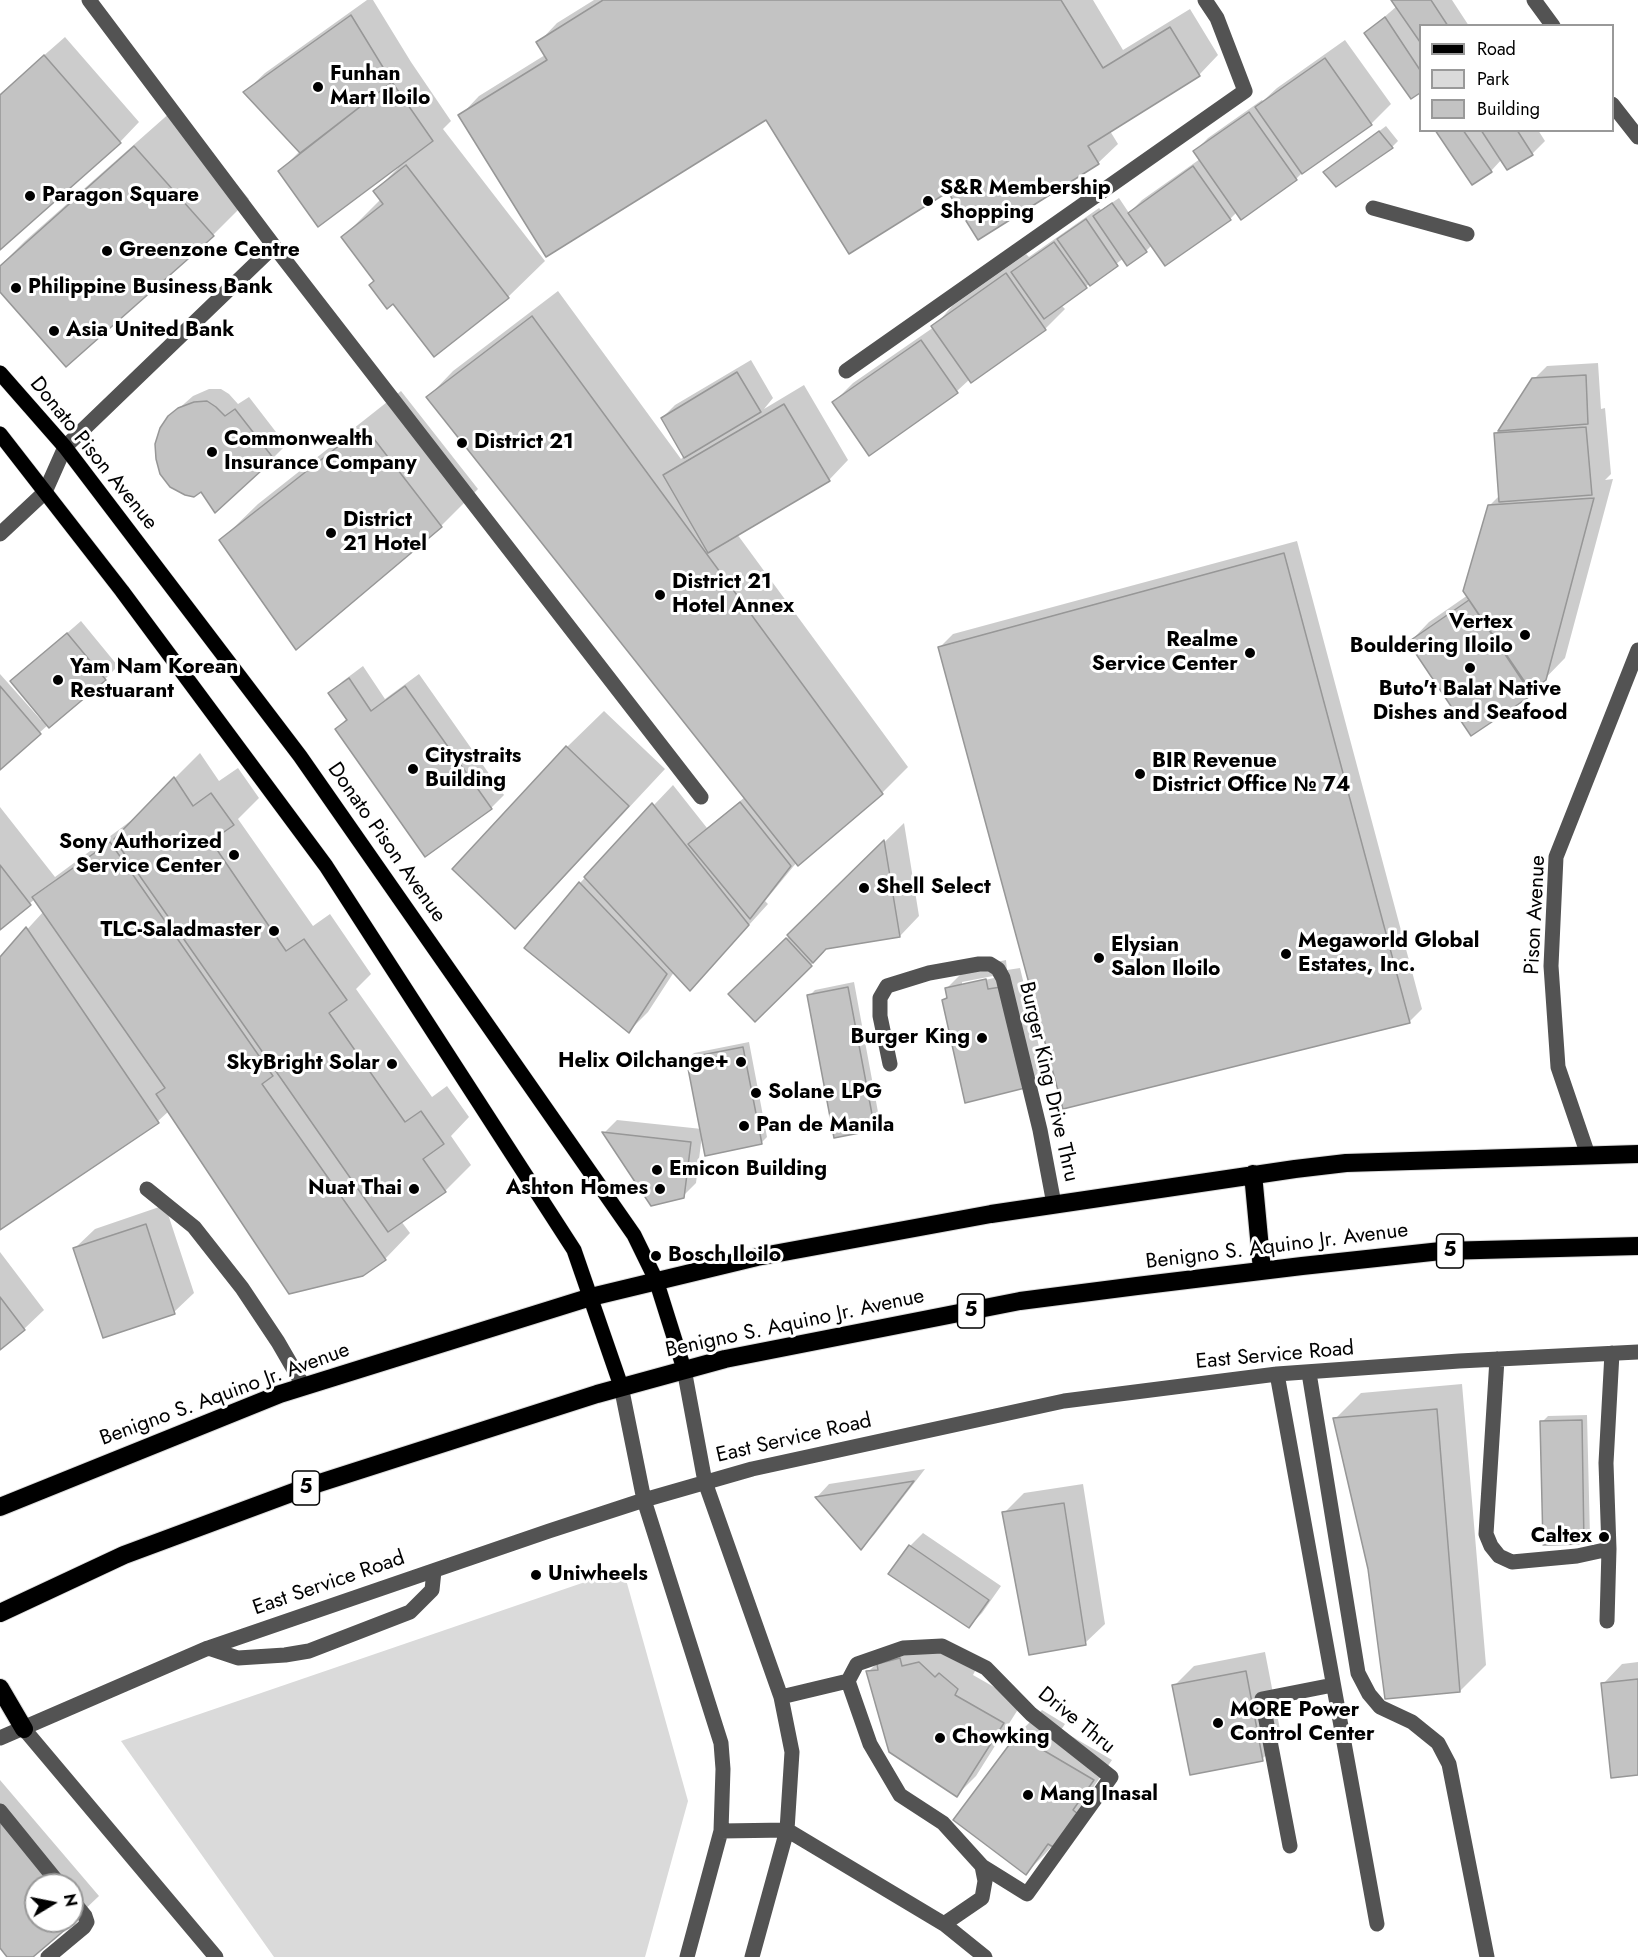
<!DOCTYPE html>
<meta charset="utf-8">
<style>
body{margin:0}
#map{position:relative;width:1638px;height:1957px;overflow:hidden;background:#fff;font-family:Jost,sans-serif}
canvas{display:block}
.legend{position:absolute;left:1419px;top:24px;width:195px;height:108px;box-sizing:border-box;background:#fff;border:2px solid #999;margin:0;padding:8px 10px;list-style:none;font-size:18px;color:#000}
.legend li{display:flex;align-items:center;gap:12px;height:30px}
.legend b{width:30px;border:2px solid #999}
.north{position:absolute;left:24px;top:1873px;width:60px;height:60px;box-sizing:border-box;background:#fff;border:2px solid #999;border-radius:50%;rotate:80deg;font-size:16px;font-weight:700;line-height:24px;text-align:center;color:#000}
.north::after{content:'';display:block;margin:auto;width:21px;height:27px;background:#000;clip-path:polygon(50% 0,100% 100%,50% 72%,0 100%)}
</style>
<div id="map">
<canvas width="1638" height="1957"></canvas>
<ul class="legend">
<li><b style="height:8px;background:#000"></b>Road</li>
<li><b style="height:16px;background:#dadada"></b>Park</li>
<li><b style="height:16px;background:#c3c3c3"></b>Building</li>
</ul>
<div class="north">N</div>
</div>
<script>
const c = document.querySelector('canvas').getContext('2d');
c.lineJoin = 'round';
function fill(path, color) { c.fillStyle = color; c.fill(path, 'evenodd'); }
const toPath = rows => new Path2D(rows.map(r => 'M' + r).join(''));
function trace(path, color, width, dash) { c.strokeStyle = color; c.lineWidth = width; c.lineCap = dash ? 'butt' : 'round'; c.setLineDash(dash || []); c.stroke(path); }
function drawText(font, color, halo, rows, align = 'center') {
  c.font = font + ' Jost,sans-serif'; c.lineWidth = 6; c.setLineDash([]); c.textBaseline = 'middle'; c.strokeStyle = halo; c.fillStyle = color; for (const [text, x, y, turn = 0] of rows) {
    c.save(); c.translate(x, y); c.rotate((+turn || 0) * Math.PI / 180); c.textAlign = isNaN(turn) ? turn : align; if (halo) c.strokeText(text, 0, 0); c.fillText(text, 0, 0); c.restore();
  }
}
fill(toPath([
 [623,1569,688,1801,645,1957,274,1957,121,1741]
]), '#dadada');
fill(toPath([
 [367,0,373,0,411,62,451,121,443,129,545,261,508,297,434,355,343,237,381,199,375,191,398,168,397,167,280,171,300,151,245,92,265,73],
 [594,0,1093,0,1123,50,1190,9,1218,55,1199,75,1110,131,1118,144,1098,163,949,189,766,118,460,116,479,96,545,55,538,43,557,23],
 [1393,0,1452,0,1469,26,1420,26,1420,91,1412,97,1366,33,1397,6],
 [65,37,139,122,120,142,0,248,0,94],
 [1345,40,1391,104,1371,124,1304,171,1296,179,1237,212,1230,219,1152,245,1146,251,1124,258,1061,305,1065,309,1045,329,970,379,957,391,834,402,853,383,934,327,952,306,1026,254,1029,257,1099,208,1101,210,1119,198,1129,213,1142,200,1200,159,1195,151,1208,138,1262,100,1263,101,1277,88],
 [172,111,249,199,213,235,0,290,0,266,25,241],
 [1386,126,1398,141,1392,147,1325,172],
 [1437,130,1538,130,1545,141,1532,154,1502,159,1491,171],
 [558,291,681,459,684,456,662,418,675,405,751,360,773,398,764,409,804,385,848,460,829,480,737,534,908,767,882,793,798,864,797,862,765,901,768,904,709,969,674,972,648,1012,629,1031,580,883,673,785,707,828,745,797,428,397,453,371],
 [1598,363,1601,409,1605,408,1611,474,1605,480,1613,479,1565,658,1531,693,1410,642,1429,622,1468,595,1489,506,1500,495,1495,434,1504,425,1534,379,1547,366],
 [209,389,221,389,229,394,238,404,249,397,286,445,273,458,169,417,193,396],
 [401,391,478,489,441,526,296,648,221,540,258,504],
 [1297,541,1422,1009,1409,1022,940,647,953,634],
 [81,621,118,666,105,679,48,725,0,768,0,674,41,720,43,719,12,681],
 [363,666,385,699,419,674,504,795,491,808,337,729,347,718,330,693,343,681],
 [604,711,665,769,552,890,515,927,567,747],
 [200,753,219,781,238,768,259,798,238,819,313,926,330,914,371,974,356,989,432,1097,447,1086,469,1117,451,1136,471,1165,445,1191,401,1221,410,1233,385,1259,169,1111,158,1121,0,1229,0,959,44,911,35,899,0,928,0,807,55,877,136,817],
 [904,823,919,916,900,936,826,947,823,951,824,952,755,1020,730,994],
 [1006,960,1007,970,1020,968,1044,1067,1024,1087,944,1000,948,995,947,988,967,968],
 [993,976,994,978,962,985,962,982],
 [854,982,880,1123,874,1129,809,996,815,990],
 [749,1042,767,1137,761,1143,702,1135,696,1183,683,1196,604,1133,617,1120,702,1129,688,1059,694,1053],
 [165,1205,194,1293,174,1312,75,1248,95,1229],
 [0,1252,44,1310,24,1329,0,1348],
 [1462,1384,1486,1665,1460,1691,1369,1568,1335,1419,1361,1393],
 [1587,1415,1590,1537,1584,1543,1542,1422,1548,1416],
 [925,1469,874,1535,861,1548,817,1497,829,1484],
 [1083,1484,1105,1624,1085,1643,1004,1513,1024,1493],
 [923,1533,1001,1586,982,1613,969,1626,910,1546],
 [920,1640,922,1647,939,1643,976,1669,973,1675,1022,1703,976,1776,957,1795,868,1672,888,1652,898,1645],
 [1265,1652,1282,1740,1262,1759,1174,1686,1194,1666],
 [1638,1662,1638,1773,1603,1684,1622,1664],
 [1042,1710,1065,1724,1061,1730,1112,1760,1092,1789,1097,1794,1045,1854,1026,1873,1022,1730],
 [0,1780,99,1896,79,1915,31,1957,9,1957,0,1946],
 [36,1885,72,1885,72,1921,36,1921]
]), '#0003');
const building = toPath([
 [603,0,1061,0,1103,68,1170,27,1200,76,1088,146,1099,164,978,240,948,192,849,254,766,120,546,257,458,115,547,60,536,42,603,0],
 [1391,0,1431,0,1448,26,1420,26,1420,42,1391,0],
 [351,15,392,82,300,153,243,92,351,15],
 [1385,17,1420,70,1420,93,1411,99,1364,33,1385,17],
 [44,55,121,143,0,250,0,95,44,55],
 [1325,58,1372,125,1302,174,1255,107,1325,58],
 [392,82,433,141,318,227,278,171,392,82],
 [1249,112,1297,180,1241,220,1193,151,1249,112],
 [1435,130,1463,130,1492,172,1472,185,1435,130],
 [1481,130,1517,130,1533,155,1507,170,1481,130],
 [1379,131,1393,148,1336,187,1323,172,1379,131],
 [134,146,214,236,66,367,0,292,0,266,134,146],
 [406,165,509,298,434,357,393,304,387,309,369,285,374,281,341,237,383,204,373,191,406,165],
 [1193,166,1231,220,1165,266,1128,213,1193,166],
 [1112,203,1147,252,1127,266,1093,216,1112,203],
 [1086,219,1118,266,1090,286,1057,239,1086,219],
 [1054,242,1087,288,1044,319,1011,272,1054,242],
 [1006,273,1046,330,971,383,931,326,1006,273],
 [532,316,883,794,798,866,426,397,532,316],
 [921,340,958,393,869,456,832,402,921,340],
 [737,372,761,412,684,458,661,418,737,372],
 [1586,375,1588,424,1498,431,1532,378,1586,375],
 [207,401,216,407,225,416,235,409,274,459,215,513,201,492,194,497,185,495,170,487,160,474,156,459,155,444,160,428,168,416,178,408,194,402,207,401],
 [784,404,830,481,708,553,663,475,784,404],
 [364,426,442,527,296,650,219,540,364,426],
 [1586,427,1592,495,1499,502,1494,433,1586,427],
 [1594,498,1546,680,1531,691,1463,591,1488,505,1594,498],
 [1284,553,1410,1023,1063,1109,938,647,1284,553],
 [1469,600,1532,695,1471,736,1408,642,1469,600],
 [67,633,106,680,49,728,10,681,67,633],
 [349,678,371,711,405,686,492,809,425,857,335,729,347,720,328,693,349,678],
 [0,686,41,734,0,770,0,686],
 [566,746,629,806,515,929,452,869,566,746],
 [174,777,193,806,211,793,234,825,211,841,286,951,304,939,347,1000,329,1013,405,1122,421,1111,444,1144,423,1159,446,1192,388,1232,114,839,174,777],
 [740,802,791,866,750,919,688,844,740,802],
 [652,803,749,925,690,991,584,877,652,803],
 [884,840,900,937,826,949,813,963,787,935,884,840],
 [110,842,273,1076,262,1084,386,1260,363,1276,289,1294,156,1094,165,1088,32,897,110,842],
 [0,865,31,905,0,930,0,865],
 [579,882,667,974,629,1033,524,948,579,882],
 [26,927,159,1123,0,1230,0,957,26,927],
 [786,938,812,966,755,1022,728,994,786,938],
 [986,979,988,989,1001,987,1025,1088,965,1103,942,1000,947,998,945,988,986,979],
 [848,987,875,1130,834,1138,807,995,848,987],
 [743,1047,762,1144,705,1156,686,1058,743,1047],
 [602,1132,691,1142,684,1198,651,1206,602,1132],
 [146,1224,175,1314,103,1338,73,1248,146,1224],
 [0,1297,25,1330,0,1350,0,1297],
 [1437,1409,1460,1692,1385,1699,1368,1569,1333,1418,1437,1409],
 [1582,1420,1584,1544,1543,1545,1540,1421,1582,1420],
 [914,1481,861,1550,815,1497,914,1481],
 [1064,1503,1086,1645,1029,1655,1002,1512,1064,1503],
 [909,1545,989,1600,969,1628,888,1574,909,1545],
 [900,1658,902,1666,919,1662,935,1677,939,1673,958,1689,955,1695,1004,1723,957,1797,889,1752,866,1671,878,1670,877,1664,900,1658],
 [1246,1671,1263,1761,1190,1775,1172,1685,1246,1671],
 [1638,1679,1638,1775,1611,1778,1601,1683,1638,1679],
 [1021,1729,1046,1744,1043,1750,1094,1780,1073,1810,1078,1814,1055,1848,1048,1844,1026,1875,953,1820,1021,1729],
 [0,1822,54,1885,36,1885,36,1921,72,1921,72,1907,80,1917,33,1957,7,1957,0,1948,0,1822]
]);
fill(building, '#c3c3c3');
trace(building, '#979797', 1.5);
const major = toPath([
 [0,373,65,447,300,756,634,1235,656,1280,684,1369],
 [0,434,122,591,326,866,574,1250,621,1386]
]);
const highway = toPath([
 [1253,1174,1262,1270],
 [0,1507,280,1394,591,1297,757,1257,991,1214,1295,1169,1346,1163,1638,1154],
 [0,1613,124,1555,310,1486,597,1394,725,1359,1020,1301,1137,1286,1302,1266,1441,1251,1638,1246],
 [0,1688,24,1729]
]);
trace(major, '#dbdbdb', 16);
trace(highway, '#dbdbdb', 20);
trace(toPath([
 [89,0,274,246,701,797],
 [1534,0,1553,26],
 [1612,104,1638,137],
 [1373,208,1467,234],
 [846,371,1245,91,1217,18,1205,0],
 [0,534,45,492,65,447,274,246],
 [890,1064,880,1016,880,998,887,986,929,973,979,964,990,964,998,969,1003,978,1040,1130,1054,1204],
 [1588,1155,1558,1067,1551,966,1556,857,1638,650],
 [147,1189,194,1227,242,1288,278,1342,304,1387],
 [1497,1359,1486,1534,1491,1546,1499,1556,1512,1562,1577,1556,1609,1549,1606,1463,1612,1353],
 [684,1369,705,1482,781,1697,792,1752,787,1830,752,1957],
 [1309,1373,1358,1673,1369,1694,1380,1707,1412,1722,1438,1743,1449,1764,1487,1957],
 [1277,1374,1377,1924],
 [621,1386,644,1500,721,1743,723,1769,721,1831,687,1957],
 [1607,1621,1609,1549],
 [208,1648,238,1658,285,1655,309,1651,410,1612,432,1590,434,1571],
 [848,1681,857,1664,903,1648,942,1646,986,1668,1031,1714,1111,1777,1027,1894,982,1866],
 [781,1697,848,1681,870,1744,900,1795,943,1823,982,1866,985,1881,982,1898,944,1924],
 [24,1729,216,1957],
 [0,1738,208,1648,549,1531,644,1500,752,1469,1064,1401,1277,1374,1459,1361,1638,1352],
 [0,1811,60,1885],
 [721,1831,787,1830,944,1924,985,1957],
 [1290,1846,1262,1699,1333,1685],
 [48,1957,84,1927,87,1922,85,1916,72,1900]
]), '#535353', 15);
trace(major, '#000', 15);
trace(highway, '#000', 18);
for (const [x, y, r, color] of [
 [318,87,6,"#000"],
 [30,196,6,"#000"],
 [928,201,6,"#000"],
 [107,251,6,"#000"],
 [16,288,6,"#000"],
 [54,331,6,"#000"],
 [462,443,6,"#000"],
 [212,452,6,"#000"],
 [331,533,6,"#000"],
 [660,595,6,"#000"],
 [1525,635,6,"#000"],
 [1250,653,6,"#000"],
 [1470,668,6,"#000"],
 [58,680,6,"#000"],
 [413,769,6,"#000"],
 [1140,774,6,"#000"],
 [234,855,6,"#000"],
 [864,888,6,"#000"],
 [274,931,6,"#000"],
 [1286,954,6,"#000"],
 [1099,958,6,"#000"],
 [982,1038,6,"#000"],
 [741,1062,6,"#000"],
 [392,1064,6,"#000"],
 [756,1093,6,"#000"],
 [744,1126,6,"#000"],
 [657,1170,6,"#000"],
 [414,1189,6,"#000"],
 [660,1189,6,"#000"],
 [656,1256,6,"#000"],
 [1604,1537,6,"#000"],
 [536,1575,6,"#000"],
 [1218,1723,6,"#000"],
 [940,1738,6,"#000"],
 [1028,1795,6,"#000"]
]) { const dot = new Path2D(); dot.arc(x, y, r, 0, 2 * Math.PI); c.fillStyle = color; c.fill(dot); trace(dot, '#fff', 2); }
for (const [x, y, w] of [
 [1450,1251,27],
 [971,1311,27],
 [306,1488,27]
]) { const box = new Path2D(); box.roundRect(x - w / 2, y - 17, w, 34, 4.5); c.fillStyle = '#fff'; c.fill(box); trace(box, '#000', 1.5); }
drawText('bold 20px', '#000', null, [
 ["5",1450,1251],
 ["5",971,1311],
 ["5",306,1488]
]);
drawText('bold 21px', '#000', '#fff', [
 ["Funhan",330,75],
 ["Mart Iloilo",330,99],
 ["S&R Membership",940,189],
 ["Shopping",940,213],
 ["Paragon Square",42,196],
 ["Greenzone Centre",119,251],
 ["Philippine Business Bank",28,288],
 ["Asia United Bank",66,331],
 ["Commonwealth",224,440],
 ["Insurance Company",224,464],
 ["District 21",474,443],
 ["District",343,521],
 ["21 Hotel",343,545],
 ["District 21",672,583],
 ["Hotel Annex",672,607],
 ["Vertex",1513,623,"right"],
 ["Bouldering Iloilo",1513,647,"right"],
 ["Realme",1238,641,"right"],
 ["Service Center",1238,665,"right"],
 ["Yam Nam Korean",70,668],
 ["Restuarant",70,692],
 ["Buto't Balat Native",1470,690,"center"],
 ["Dishes and Seafood",1470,714,"center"],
 ["Citystraits",425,757],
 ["Building",425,781],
 ["BIR Revenue",1152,762],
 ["District Office № 74",1152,786],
 ["Sony Authorized",222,843,"right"],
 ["Service Center",222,867,"right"],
 ["Shell Select",876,888],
 ["TLC-Saladmaster",262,931,"right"],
 ["Megaworld Global",1298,942],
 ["Estates, Inc.",1298,966],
 ["Elysian",1111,946],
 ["Salon Iloilo",1111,970],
 ["Burger King",970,1038,"right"],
 ["Helix Oilchange+",729,1062,"right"],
 ["SkyBright Solar",380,1064,"right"],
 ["Solane LPG",768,1093],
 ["Pan de Manila",756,1126],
 ["Emicon Building",669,1170],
 ["Nuat Thai",402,1189,"right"],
 ["Ashton Homes",648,1189,"right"],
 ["Bosch Iloilo",668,1256],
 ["Caltex",1592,1537,"right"],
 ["Uniwheels",548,1575],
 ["MORE Power",1230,1711],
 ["Control Center",1230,1735],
 ["Chowking",952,1738],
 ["Mang Inasal",1040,1795]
], 'left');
drawText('21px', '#000', '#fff', [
 ["Donato Pison Avenue",93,454,51],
 ["Donato Pison Avenue",386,843,55],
 ["Pison Avenue",1536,915,-87],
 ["Burger King Drive Thru",1048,1082,77],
 ["Benigno S. Aquino Jr. Avenue",1277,1247,-7],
 ["Benigno S. Aquino Jr. Avenue",795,1324,-12],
 ["East Service Road",1275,1356,-5],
 ["Benigno S. Aquino Jr. Avenue",225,1395,-20],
 ["East Service Road",794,1439,-13],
 ["East Service Road",329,1584,-19],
 ["Drive Thru",1076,1721,39]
]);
</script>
